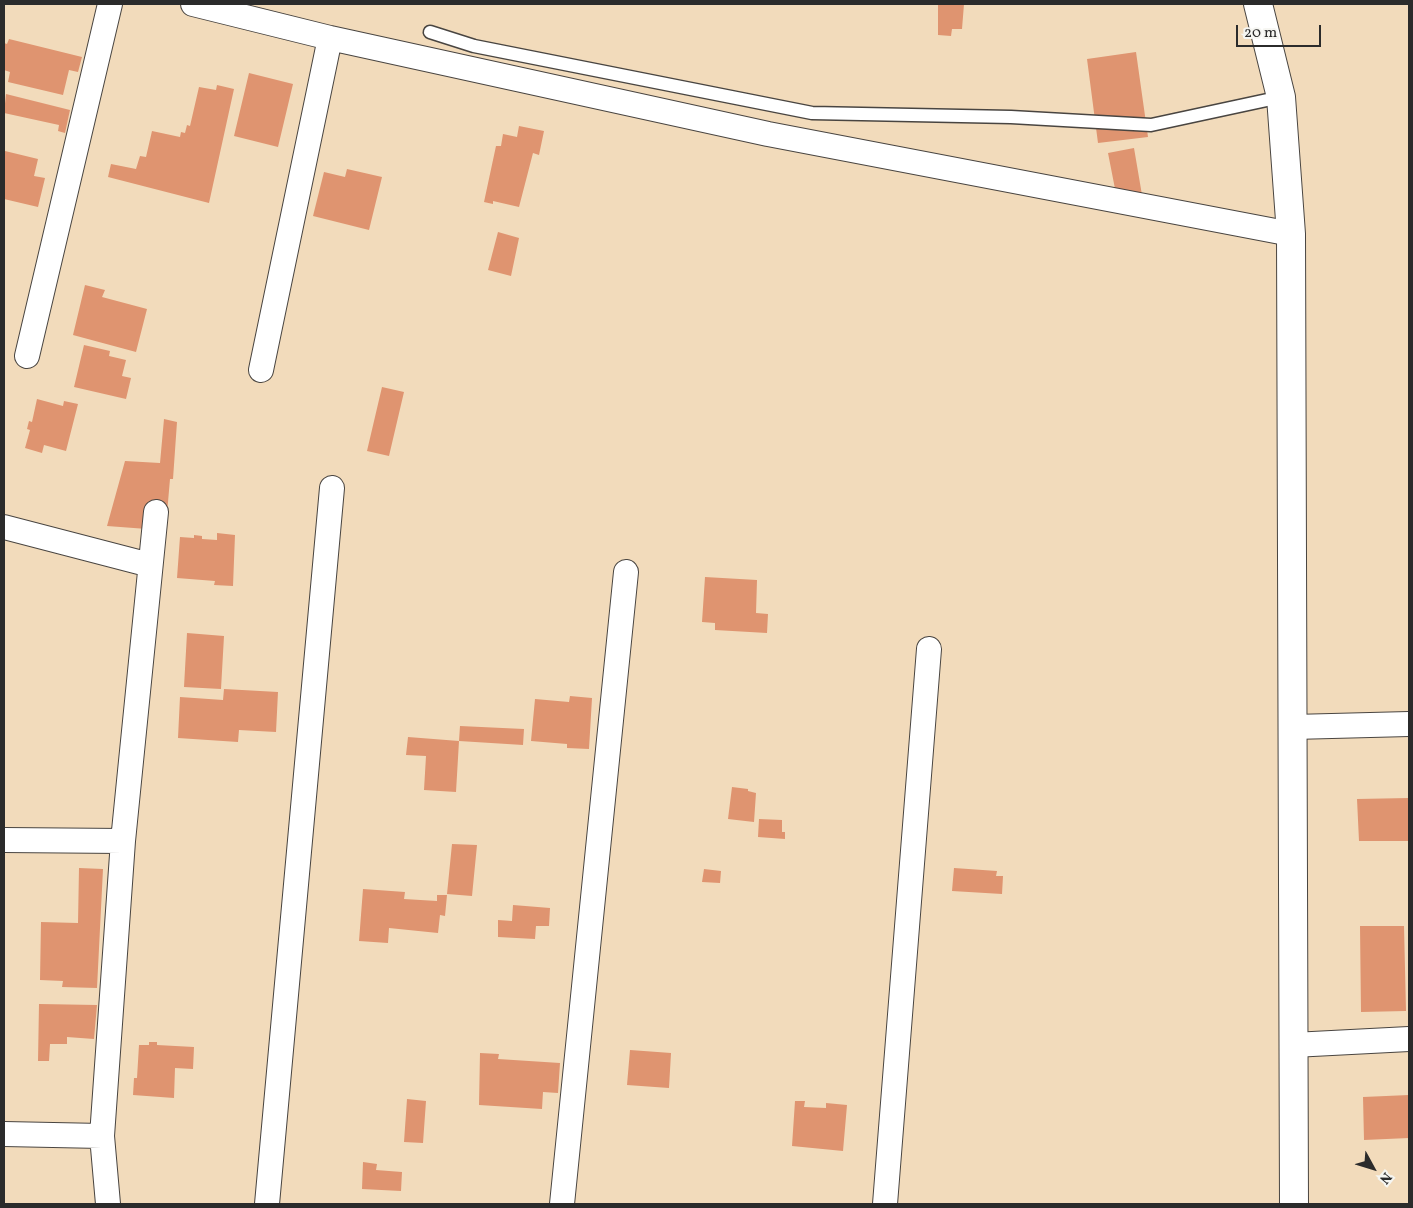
<!DOCTYPE html>
<style>
body{margin:0}
#map{position:relative;width:1413px;height:1208px;overflow:hidden;background:#f2dbbb;font-family:Vollkorn,serif}
canvas{display:block}
.frame{position:absolute;inset:0;border:5px solid #2b2b2b;pointer-events:none}
.north{position:absolute;left:1348px;top:1143px;width:50px;height:50px;-webkit-text-stroke:4px #f6f6f2;paint-order:stroke;rotate:129deg;font-size:14px;font-weight:700;line-height:20px;text-align:center;color:#2b2b2b}
.north::after{content:'';display:block;margin:auto;width:18px;height:22px;background:#2b2b2b;clip-path:polygon(50% 0,100% 100%,50% 72%,0 100%)}
.scale{position:absolute;left:1236px;top:25px;width:85px;height:22px;box-sizing:border-box;border:2px solid #2b2b2b;border-top:0;padding-left:6px;font-size:15px;line-height:18px;white-space:nowrap;color:#2b2b2b;-webkit-text-stroke:4px #f6f6f2;paint-order:stroke}
</style>
<div id="map">
<canvas width="1413" height="1208"></canvas>
<div class="frame"></div>
<div class="north">N</div>
<div class="scale">20 m</div>
</div>
<script>
const c = document.querySelector('canvas').getContext('2d');
c.lineJoin = 'round';
function fill(path, color) { c.fillStyle = color; c.fill(path, 'evenodd'); }
const toPath = rows => new Path2D(rows.map(r => 'M' + r).join(''));
function trace(path, color, width, dash) { c.strokeStyle = color; c.lineWidth = width; c.lineCap = dash ? 'butt' : 'round'; c.setLineDash(dash || []); c.stroke(path); }
fill(toPath([
 [938,4,964,4,962,29,952,29,951,36,938,35],
 [9,39,82,57,78,72,69,70,63,95,8,82,10,72,4,70,4,43,7,44],
 [1136,52,1148,137,1098,143,1087,59],
 [249,73,293,84,278,147,234,136],
 [217,85,234,89,209,203,108,177,111,164,136,169,140,156,146,157,152,131,180,137,181,132,185,133,187,125,190,126,199,87,216,90],
 [6,94,70,110,65,133,58,131,59,125,4,113],
 [519,126,544,131,539,155,533,153,519,207,493,201,493,204,484,202,496,146,501,146,503,134,517,137],
 [1134,148,1142,195,1117,199,1108,153],
 [5,151,38,159,34,176,45,178,38,207,4,199],
 [347,169,382,177,369,230,313,216,324,172,345,177],
 [498,232,519,238,511,276,488,270],
 [85,285,105,290,102,297,147,309,136,352,73,335],
 [84,345,110,351,109,356,126,360,122,376,131,378,126,399,74,387],
 [382,387,404,392,389,456,367,451],
 [37,399,63,406,64,401,78,404,66,451,44,445,42,453,25,448,30,430,27,429,29,421,32,422],
 [164,419,177,422,173,479,170,479,166,525,147,529,107,526,125,461,160,463],
 [217,533,235,535,233,586,214,585,215,581,177,578,180,537,194,538,194,535,202,536,202,539,217,540],
 [705,577,757,580,756,613,768,614,767,633,715,630,715,623,702,622],
 [187,633,224,636,221,689,184,687],
 [224,689,278,692,276,732,239,730,238,742,178,738,180,697,223,700],
 [570,696,592,698,589,749,567,748,567,744,531,741,535,699,569,702],
 [460,726,524,729,523,745,459,741],
 [408,737,459,741,456,792,424,790,426,756,406,755],
 [732,787,748,789,748,791,756,793,754,822,728,819],
 [1409,798,1409,841,1359,841,1357,799],
 [759,819,782,820,782,832,785,832,785,839,758,837],
 [452,844,477,845,472,896,447,894],
 [79,868,103,869,97,988,62,987,63,981,40,980,41,922,78,923],
 [954,868,997,871,996,876,1003,876,1002,894,952,891],
 [704,869,721,871,720,883,702,882],
 [363,889,405,892,404,899,437,901,437,895,447,895,445,916,440,915,438,933,389,928,388,943,359,941],
 [513,905,550,908,549,926,536,926,535,939,498,937,498,920,512,921],
 [1360,926,1404,926,1406,1011,1361,1012],
 [39,1004,97,1005,94,1039,67,1037,67,1044,50,1044,49,1061,38,1061],
 [149,1042,157,1042,157,1045,194,1047,193,1069,175,1068,174,1098,133,1095,134,1078,137,1078,139,1045,149,1045],
 [630,1050,671,1053,669,1088,627,1085],
 [480,1053,499,1054,498,1059,560,1063,558,1093,543,1092,542,1109,479,1105],
 [1409,1095,1409,1138,1364,1140,1363,1097],
 [407,1099,426,1101,423,1143,404,1142],
 [795,1101,805,1101,804,1107,826,1108,826,1103,847,1105,843,1151,792,1146],
 [363,1162,377,1164,376,1170,402,1172,401,1191,362,1189]
]), '#df9470');
const lane = toPath([
 [430,32,474,46,812,113,1011,117,1151,125,1281,97]
]);
const street = toPath([
 [193,4,330,38,768,134,1291,234],
 [27,356,110,4],
 [261,370,330,38],
 [4,527,150,565],
 [1293,727,1409,724],
 [4,840,123,841],
 [1293,1045,1409,1039],
 [4,1134,102,1136],
 [108,1204,102,1136,123,841,156,512],
 [267,1204,332,488],
 [562,1204,626,572],
 [885,1204,929,649]
]);
const secondary = toPath([
 [1258,4,1281,97,1291,234,1294,1204]
]);
trace(lane, '#494541', 15);
trace(street, '#494541', 26);
trace(secondary, '#494541', 30);
trace(lane, '#fff', 12);
trace(street, '#fff', 24);
trace(secondary, '#fff', 28);
</script>
